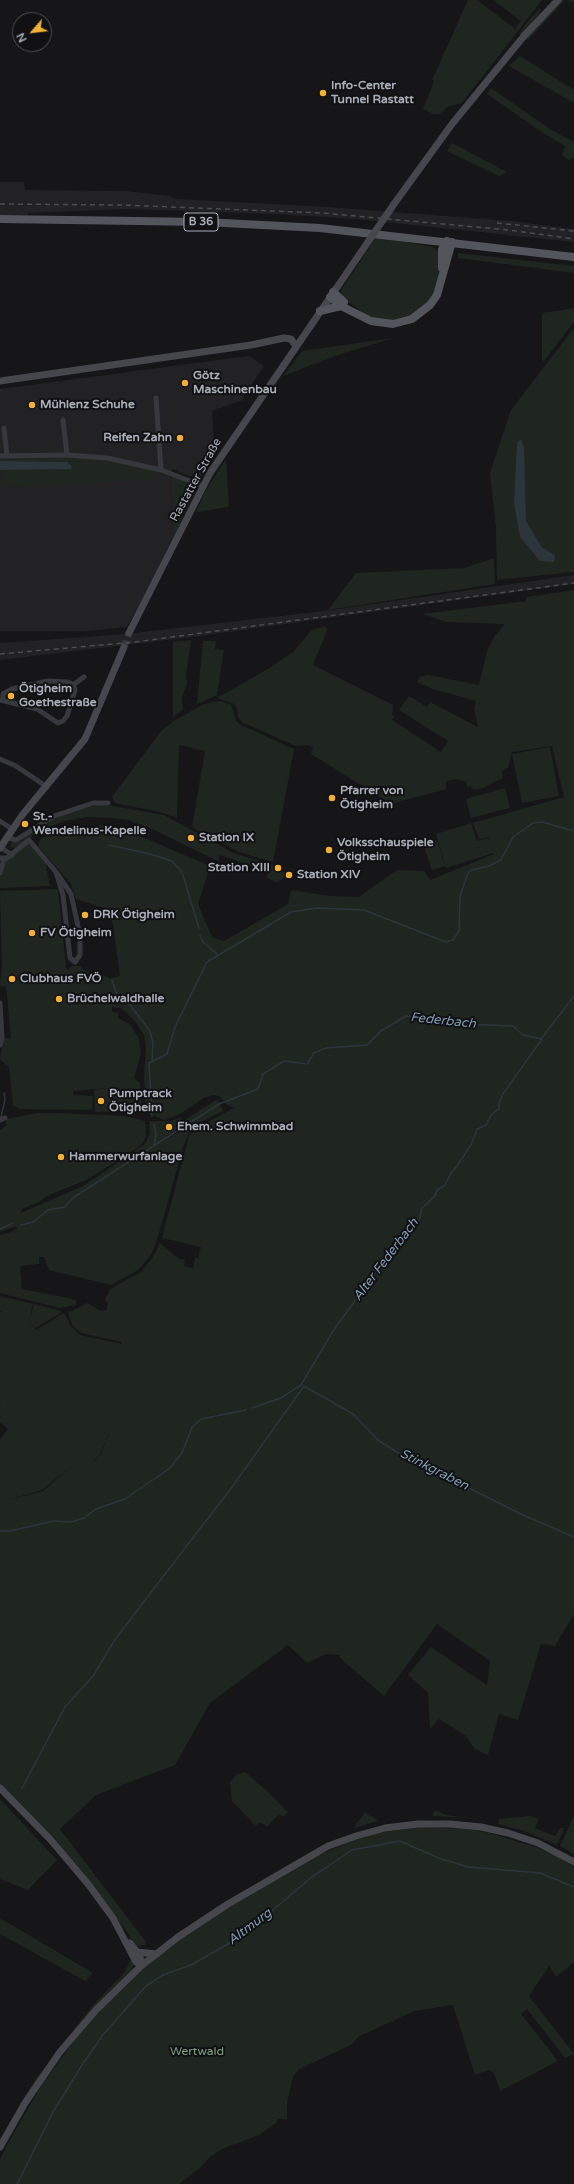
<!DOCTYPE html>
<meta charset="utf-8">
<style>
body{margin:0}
#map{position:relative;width:574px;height:2184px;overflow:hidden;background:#161618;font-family:"Varela Round",sans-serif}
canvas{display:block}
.north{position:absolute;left:12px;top:12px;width:40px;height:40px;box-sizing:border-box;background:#111113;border:1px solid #4d4f55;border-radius:50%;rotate:242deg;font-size:11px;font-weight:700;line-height:16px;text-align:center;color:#a8adb8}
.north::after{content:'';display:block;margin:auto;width:14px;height:18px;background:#f2b134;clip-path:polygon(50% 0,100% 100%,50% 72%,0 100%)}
</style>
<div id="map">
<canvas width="574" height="2184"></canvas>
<div class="north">N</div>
</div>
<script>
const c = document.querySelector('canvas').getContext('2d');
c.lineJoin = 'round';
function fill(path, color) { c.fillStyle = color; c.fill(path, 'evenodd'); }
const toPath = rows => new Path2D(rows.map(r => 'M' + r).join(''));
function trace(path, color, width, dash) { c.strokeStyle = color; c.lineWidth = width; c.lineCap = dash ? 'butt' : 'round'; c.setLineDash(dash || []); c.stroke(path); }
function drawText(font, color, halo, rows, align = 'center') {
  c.font = font + ' "Varela Round",sans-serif'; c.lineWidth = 4; c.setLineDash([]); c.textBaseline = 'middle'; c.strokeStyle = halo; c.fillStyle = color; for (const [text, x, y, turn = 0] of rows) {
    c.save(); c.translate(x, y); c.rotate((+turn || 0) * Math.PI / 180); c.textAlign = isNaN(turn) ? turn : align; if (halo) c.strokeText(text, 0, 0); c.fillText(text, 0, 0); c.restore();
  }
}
fill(toPath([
 [0,182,24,182,25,190,128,191,170,196,176,199,329,207,511,221,574,229,574,242,356,219,275,214,128,209,28,213,28,215,0,216],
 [249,356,264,366,244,395,243,400,212,411,215,455,202,477,189,476,173,469,170,478,173,535,158,571,127,627,86,631,0,631,0,389],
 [574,575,574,584,192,637,0,660,0,643,126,634,332,610]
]), '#222225');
fill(toPath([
 [468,0,477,0,515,29,521,21,493,0,542,0,462,103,447,107,440,114,433,114,423,109,434,81,432,80],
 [562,0,574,0,574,2,565,0,528,40,525,38],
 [541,9,539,14,522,35,519,34,525,25,538,10],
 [520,56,574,90,574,103,509,66],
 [491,88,550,129,574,142,574,157,569,160,562,155,565,146,543,133,487,94],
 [452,143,507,172,499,176,447,151],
 [377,236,433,247,440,253,441,266,436,292,419,312,401,320,382,321,366,315,345,299,340,292],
 [458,253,574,266,574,273,458,258],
 [574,308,574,322,542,363,542,313],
 [574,328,574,572,497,580,496,527,490,473,511,410],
 [393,338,338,355,283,376,302,351],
 [0,458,82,458,108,460,153,471,159,475,147,480,2,487],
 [226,459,229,507,196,512,206,490],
 [173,477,192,484,196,492,182,517,180,525,168,550,173,534,170,478],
 [494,558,495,584,328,610,356,573,464,568],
 [574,590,574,1614,555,1646,541,1644,518,1720,499,1714,488,1755,475,1749,465,1735,439,1719,430,1729,428,1693,408,1675,431,1647,487,1685,490,1661,437,1624,384,1696,339,1657,341,1655,326,1654,307,1663,288,1645,210,1703,175,1765,96,1795,60,1829,146,1942,145,1945,137,1946,90,1882,53,1836,0,1784,0,1439,8,1429,0,1422,0,1402,2,1404,0,1401,0,1312,2,1312,0,1311,0,1296,33,1304,29,1322,36,1330,64,1313,70,1325,80,1335,122,1344,122,1342,81,1333,72,1325,68,1313,87,1303,101,1311,106,1310,108,1304,105,1300,110,1289,141,1272,153,1257,160,1243,178,1258,185,1260,184,1266,193,1268,195,1258,198,1258,201,1247,162,1238,189,1136,200,1126,234,1108,227,1105,219,1096,213,1095,204,1098,178,1115,164,1120,146,1113,144,1076,146,1047,144,1035,135,1021,121,1008,112,1007,112,1012,118,1013,118,1018,130,1024,139,1039,141,1054,134,1078,140,1083,142,1111,95,1112,94,1090,107,1088,73,1091,73,1095,93,1096,92,1110,19,1109,13,1105,9,1068,0,1059,4,1038,11,1038,6,986,1,987,0,983,2,968,0,891,58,889,66,967,68,970,72,966,80,966,86,971,109,977,109,979,120,976,113,925,107,909,76,899,71,884,38,846,41,838,66,829,101,825,128,831,210,866,198,904,212,937,224,941,288,904,291,890,331,896,359,897,397,870,424,871,430,880,494,854,489,837,479,839,473,823,564,797,552,746,512,752,508,767,502,772,503,778,483,788,473,790,471,786,467,787,466,782,457,779,446,781,446,789,394,803,385,800,311,754,313,748,308,745,296,746,242,722,238,717,237,708,234,704,217,698,271,667,293,652,312,630,325,626,327,628,326,633,313,665,393,705,392,715,394,717,392,720,441,752,448,741,399,710,409,696,427,707,430,702,478,727,474,709,476,701,433,689,417,682,420,677,428,675,479,685,487,651,494,637,505,624,447,622,422,614,526,601,526,597],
 [74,1412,110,1432,101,1454,89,1466,73,1465,43,1491,7,1500,42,1490,73,1465,89,1466,100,1454,107,1439,102,1440,107,1438,110,1432],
 [191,640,186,675,187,684,182,697,183,710,173,717,173,642],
 [203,641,216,641,215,649,224,650,217,695,197,704],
 [222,701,231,705,236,721,241,725,294,749,273,862,239,852,192,827,205,751,179,745,177,818,160,812,115,803,112,797,161,731,174,721,202,705,213,702],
 [550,747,559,796,522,803,512,754],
 [505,788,510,808,471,818,466,799],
 [102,804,164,815,235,854,271,864,288,875,278,882,273,881,266,877,269,872,220,855,218,861,152,829,128,820,111,818,86,817,64,821,33,835,16,848,9,847,12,842,51,819,71,811],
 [471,823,477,841,489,838,494,853,446,868,436,834],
 [437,840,445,866,432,870,423,844],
 [29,842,45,861,50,886,0,888,0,877,5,861],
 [216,1100,219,1101,223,1111,199,1123,190,1131,183,1147,157,1240,151,1255,138,1270,111,1285,49,1270,44,1257,39,1257,39,1264,20,1266,22,1289,69,1298,76,1300,76,1305,59,1308,0,1293,0,1235,9,1233,18,1228,14,1227,0,1232,0,1130,6,1126,6,1119,37,1113,57,1113,125,1116,145,1121,146,1137,143,1143,136,1149,86,1180,47,1196,39,1202,22,1209,21,1213,83,1186,145,1144,150,1133,149,1121,171,1121,181,1117,183,1121],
 [185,1124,187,1127,158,1144,159,1142],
 [34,1304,61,1311,61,1313,35,1328,29,1322],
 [245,1772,267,1791,288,1812,283,1817,279,1814,267,1827,260,1822,256,1826,232,1801,230,1782,236,1775],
 [0,1799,57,1860,28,1890,0,1879],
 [435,1810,446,1815,468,1818,432,1816],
 [365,1812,378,1821,355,1828,354,1827],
 [530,1816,539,1819,535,1828,555,1836,560,1828,564,1828,557,1845,524,1831,498,1824,499,1819],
 [574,1816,574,1854,560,1846],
 [421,1827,466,1829,490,1833,535,1847,558,1857,574,1867,574,1962,556,1977,549,1966,529,1996,574,2054,565,2058,527,2009,521,2014,558,2061,500,2091,494,2073,489,2070,475,2075,453,2005,414,2011,358,2037,351,2045,299,2069,293,2077,287,2103,287,2119,278,2119,276,2123,259,2135,222,2149,210,2157,200,2168,179,2184,0,2184,0,2159,13,2134,42,2085,93,2015,143,1966,195,1928,300,1863,354,1840,377,1833],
 [0,1918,93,1973,85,1981,0,1934],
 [131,1959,134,1962,132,1970,86,2017,0,2147,0,2139,33,2083,93,2005,125,1972]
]), '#1e261f');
fill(toPath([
 [521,439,524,447,526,521,542,548,555,555,554,562,540,561,520,537,514,503,517,443],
 [0,461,67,462,72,466,71,469,0,470]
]), '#2c353c');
trace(toPath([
 [109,845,150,854,172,861,182,872,199,928],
 [200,935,203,942,218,955],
 [112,980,118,998,130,1005,150,1031,153,1043,152,1062],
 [152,1116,149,1063,167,1054,175,1027,207,962,291,912,317,908,364,910,446,942,453,940,459,931,460,896,468,873,472,870,489,866,501,860,513,837,533,823,542,822,574,831],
 [1,1117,5,1099,4,1093],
 [154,1124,156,1135,154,1145],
 [21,1225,33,1222,48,1210,65,1207,74,1197,219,1104,258,1089,263,1074,284,1061,307,1064,314,1053,326,1048,367,1045,381,1031,406,1016,445,1023,513,1026,523,1035,541,1039,574,996],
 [0,1229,13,1223],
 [252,1408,281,1398,301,1385,333,1331,391,1251,407,1237,419,1221,422,1208,435,1196,437,1190,445,1185,451,1173,457,1166,472,1143,477,1129,486,1125,492,1114,499,1109,499,1103,503,1094,542,1039],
 [0,1531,10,1531,54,1521,71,1522,84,1518,96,1509,125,1499,170,1468,182,1453,192,1427,201,1419,246,1410],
 [22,1788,65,1707,93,1676,116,1638,232,1487,304,1386,353,1414,378,1440,395,1451,523,1515,574,1537],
 [17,2184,53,2112,82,2065,103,2035,146,1986,163,1975,191,1965,242,1936,312,1877,352,1850,400,1841,441,1859,469,1867,540,1873,574,1887]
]), '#2c353c', 1.5);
trace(toPath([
 [124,647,129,633]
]), '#333438', 7, [7, 3.5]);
trace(toPath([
 [156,398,161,470],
 [63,420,67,455],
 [4,428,7,456],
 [0,456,67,455,107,458,161,470,203,486],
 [73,685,84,677],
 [0,700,37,709,58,723,63,721,67,716,75,690,73,685,68,682,48,681,12,689,3,694,3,699],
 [0,759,16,766,47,787],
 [0,821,12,829],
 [6,837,16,840,54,816,93,803,108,803],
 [0,847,12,855],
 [0,858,7,858,29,840,56,872,65,885,71,894,80,935,80,955,75,962,70,958,63,895,56,872],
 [0,873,4,859],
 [0,1003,2,1038,0,1045],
 [0,1120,5,1118]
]), '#37383d', 5);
trace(toPath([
 [394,204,452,124,524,36,558,0],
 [0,381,251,345,284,338,291,339,295,345],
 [129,633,210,473,368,242],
 [0,848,23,814,85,739,124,647],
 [0,1788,50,1839,88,1884,113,1918,136,1962,141,1966],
 [130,1943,140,1956,141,1966],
 [137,1952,157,1954],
 [0,2147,25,2103,60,2052,96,2010,141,1966,178,1937,228,1904,328,1846,356,1836,385,1828,418,1824,450,1824,481,1827,508,1833,538,1843,574,1862]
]), '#45474d', 7);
trace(toPath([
 [0,219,205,222,320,228,574,257],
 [442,268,442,249,447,241],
 [333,292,344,302],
 [330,297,341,306,371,321,393,324,412,319,430,305,437,295,452,242],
 [320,311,341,306]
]), '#53555c', 8);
trace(toPath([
 [0,204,122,205,322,213,509,230,574,239],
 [497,223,574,231],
 [0,654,135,642,574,583]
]), '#4a4c52', 1.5, [5, 4]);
trace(toPath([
 [368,242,394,204]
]), '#45474d', 7);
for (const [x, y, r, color] of [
 [323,93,4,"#f2b134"],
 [185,383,4,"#f2b134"],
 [32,405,4,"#f2b134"],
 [180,438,4,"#f2b134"],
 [11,696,4,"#f2b134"],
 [332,798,4,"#f2b134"],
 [25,824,4,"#f2b134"],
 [191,838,4,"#f2b134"],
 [329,850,4,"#f2b134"],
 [278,868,4,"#f2b134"],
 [289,875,4,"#f2b134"],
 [85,915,4,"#f2b134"],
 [32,933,4,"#f2b134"],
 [12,979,4,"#f2b134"],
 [59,999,4,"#f2b134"],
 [101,1101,4,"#f2b134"],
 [169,1127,4,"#f2b134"],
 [61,1157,4,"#f2b134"]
]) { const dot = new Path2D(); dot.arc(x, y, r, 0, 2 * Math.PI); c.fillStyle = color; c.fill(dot); trace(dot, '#111113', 1.5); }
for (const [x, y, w] of [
 [201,222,34]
]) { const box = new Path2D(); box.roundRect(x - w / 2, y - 9, w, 18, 3); c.fillStyle = '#111113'; c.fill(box); trace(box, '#a8adb8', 1); }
drawText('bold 11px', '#a8adb8', null, [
 ["B 36",201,222]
]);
drawText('bold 12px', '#a8adb8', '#111113', [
 ["Info-Center",331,86],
 ["Tunnel Rastatt",331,100],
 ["Götz",193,376],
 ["Maschinenbau",193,390],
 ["Mühlenz Schuhe",40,405],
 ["Reifen Zahn",172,438,"right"],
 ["Ötigheim",19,689],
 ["Goethestraße",19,703],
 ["Pfarrer von",340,791],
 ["Ötigheim",340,805],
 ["St.-",33,817],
 ["Wendelinus-Kapelle",33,831],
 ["Station IX",199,838],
 ["Volksschauspiele",337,843],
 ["Ötigheim",337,857],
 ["Station XIII",270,868,"right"],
 ["Station XIV",297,875],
 ["DRK Ötigheim",93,915],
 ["FV Ötigheim",40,933],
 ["Clubhaus FVÖ",20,979],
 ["Brüchelwaldhalle",67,999],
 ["Pumptrack",109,1094],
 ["Ötigheim",109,1108],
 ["Ehem. Schwimmbad",177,1127],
 ["Hammerwurfanlage",69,1157]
], 'left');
drawText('12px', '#a8adb8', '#111113', [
 ["Rastatter Straße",196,480,-61]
]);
drawText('12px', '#7fa381', '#111113', [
 ["Wertwald",197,2052]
]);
drawText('italic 13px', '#7f9bb3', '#111113', [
 ["Federbach",443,1021,6],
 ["Alter Federbach",386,1260,-53],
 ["Stinkgraben",434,1470,27],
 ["Altmurg",250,1927,-37]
]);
</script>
